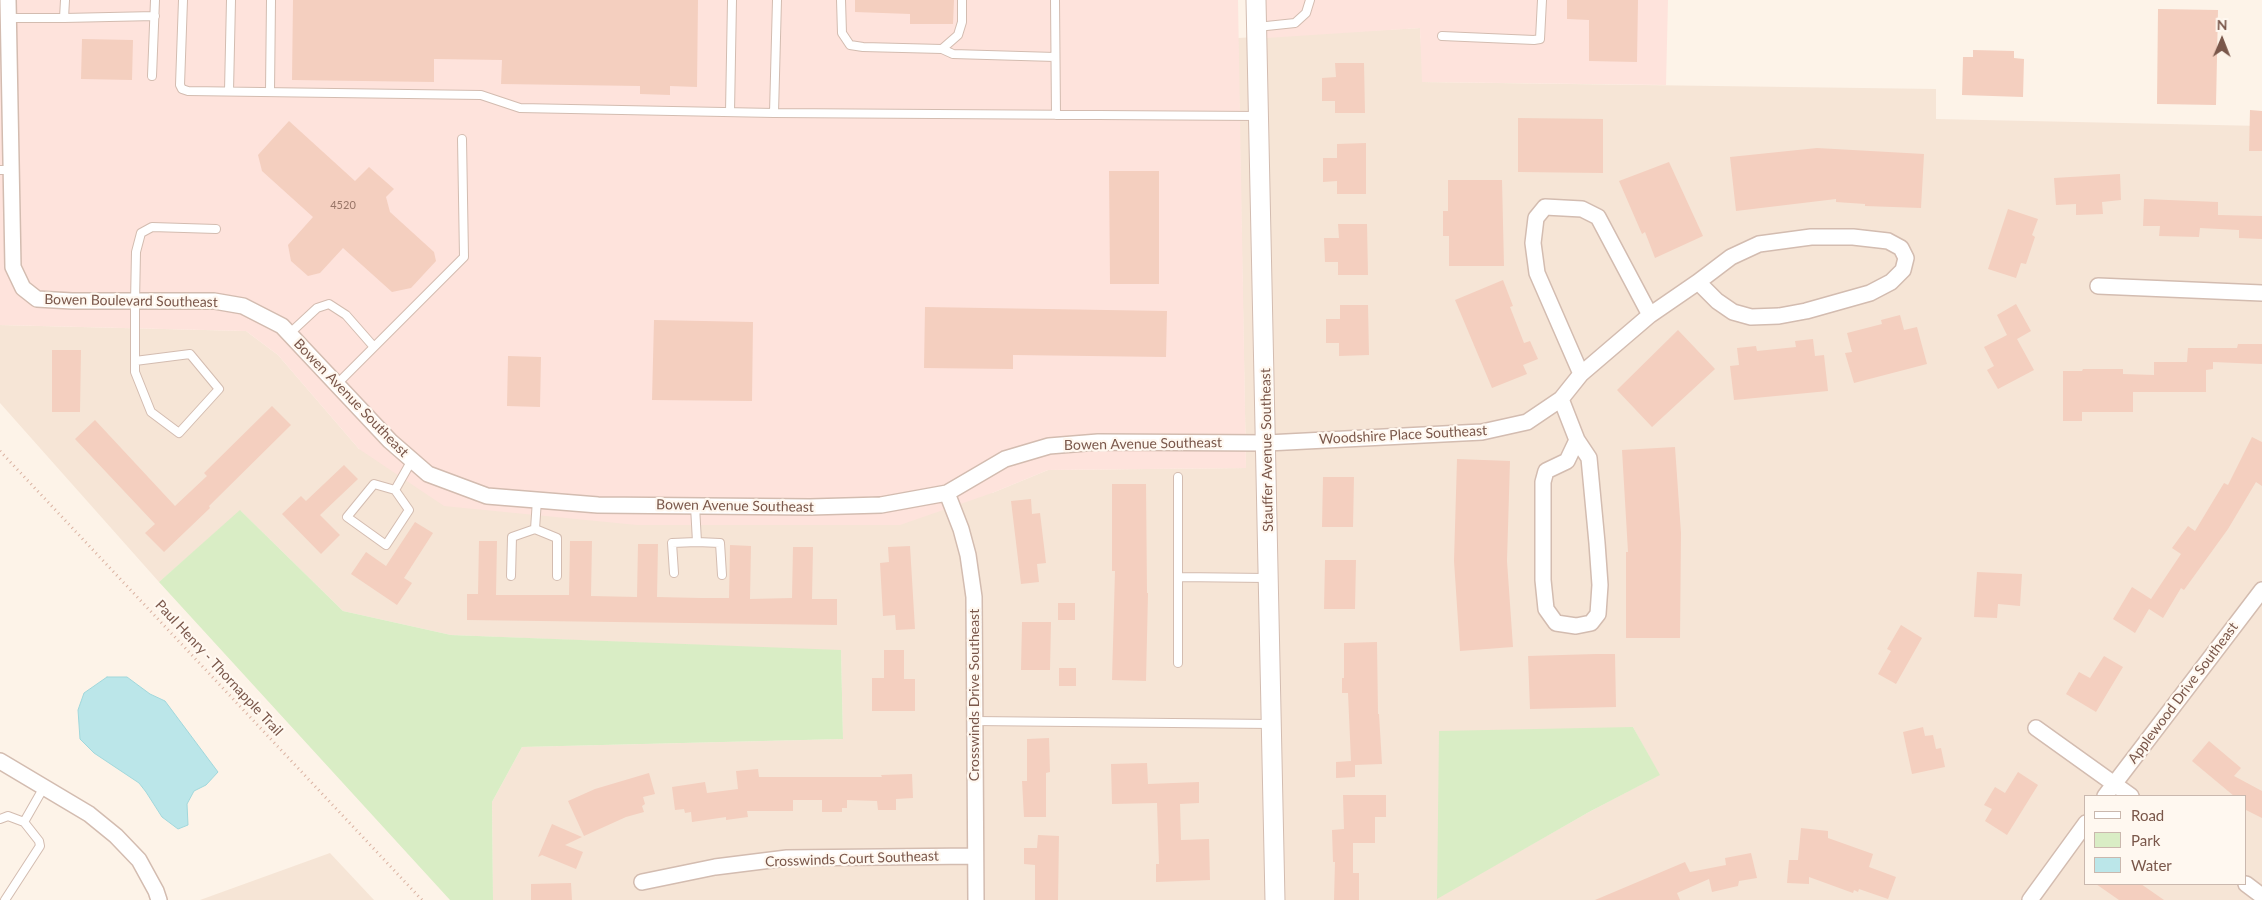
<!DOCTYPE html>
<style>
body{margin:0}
#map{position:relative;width:2262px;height:900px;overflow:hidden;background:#fdf3e8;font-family:Lato,sans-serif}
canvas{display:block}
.legend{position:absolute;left:2084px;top:795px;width:162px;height:90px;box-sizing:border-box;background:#fff8f0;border:1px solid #cab8ae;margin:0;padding:6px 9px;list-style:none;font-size:15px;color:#7a574a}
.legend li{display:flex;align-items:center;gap:10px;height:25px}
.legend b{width:25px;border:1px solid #cab8ae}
.north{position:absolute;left:2197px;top:15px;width:50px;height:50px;-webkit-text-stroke:4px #fff8f0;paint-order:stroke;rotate:1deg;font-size:14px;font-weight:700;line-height:20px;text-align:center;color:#7a574a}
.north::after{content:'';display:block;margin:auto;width:18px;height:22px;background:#7a574a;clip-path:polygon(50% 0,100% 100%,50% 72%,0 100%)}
</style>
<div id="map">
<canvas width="2262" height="900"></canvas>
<ul class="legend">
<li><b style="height:6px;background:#fff"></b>Road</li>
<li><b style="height:14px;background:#d9edc5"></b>Park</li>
<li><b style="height:14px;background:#bbe6e9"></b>Water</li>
</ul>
<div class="north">N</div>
</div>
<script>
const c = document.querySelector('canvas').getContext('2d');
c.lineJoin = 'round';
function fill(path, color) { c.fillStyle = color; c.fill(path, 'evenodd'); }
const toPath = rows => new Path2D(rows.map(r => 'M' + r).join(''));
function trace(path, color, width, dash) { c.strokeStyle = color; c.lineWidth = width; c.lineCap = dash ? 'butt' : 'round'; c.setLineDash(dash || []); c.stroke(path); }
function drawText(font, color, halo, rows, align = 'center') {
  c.font = font + ' Lato,sans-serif'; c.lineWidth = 4.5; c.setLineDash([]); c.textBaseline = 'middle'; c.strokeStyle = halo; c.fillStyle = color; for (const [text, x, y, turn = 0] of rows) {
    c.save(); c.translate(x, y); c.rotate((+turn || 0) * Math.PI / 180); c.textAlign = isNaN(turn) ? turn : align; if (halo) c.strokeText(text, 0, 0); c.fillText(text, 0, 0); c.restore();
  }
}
fill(toPath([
 [1420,28,1423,82,1936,89,1936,119,2262,126,2262,900,493,900,492,802,522,747,843,739,841,651,451,635,343,611,241,511,159,582,0,403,0,325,246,331,278,355,359,449,992,493,1048,470,1246,468,1238,38],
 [1633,727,1659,775,1589,812,1437,898],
 [2086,796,2246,796,2246,884,2086,884],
 [330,853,374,900,200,900]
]), '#f6e5d6');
fill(toPath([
 [0,0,1238,0,1246,468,1048,470,992,493,900,525,637,525,444,506,359,449,278,355,246,331,0,325],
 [1266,0,1668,0,1666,85,1422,82,1420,28,1266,38]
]), '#fee3dc');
fill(toPath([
 [240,510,343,611,451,635,841,650,843,739,522,747,492,802,493,900,450,900,159,582],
 [1633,727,1660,775,1589,812,1437,899,1439,731]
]), '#d9edc5');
const water = toPath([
 [107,677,127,677,150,694,165,701,218,772,206,785,194,791,187,804,188,825,178,829,162,817,146,792,139,783,94,753,80,739,78,710,84,693,107,677]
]);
fill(water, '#bbe6e9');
trace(water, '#a1d7db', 1);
fill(toPath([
 [293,0,698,0,697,87,670,86,670,95,640,94,640,86,501,84,502,60,434,59,434,82,292,80],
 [855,0,954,0,953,24,910,24,910,14,855,12],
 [1567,0,1638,0,1637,62,1589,61,1589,20,1567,19],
 [2158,9,2218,10,2216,105,2157,104],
 [82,39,133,40,132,80,81,79],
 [1973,50,2014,51,2014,58,2024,59,2023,97,1962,95,1963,57,1973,57],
 [1335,63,1364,63,1365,113,1335,113,1335,101,1322,101,1322,78,1336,77],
 [2250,110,2262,111,2262,151,2249,151],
 [1518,118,1603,119,1603,173,1518,172],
 [289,121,355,181,369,167,394,189,386,197,390,212,434,252,436,261,411,288,392,292,343,248,320,273,308,276,291,261,288,245,313,217,262,171,258,155],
 [1366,143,1366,194,1337,194,1337,181,1323,182,1323,158,1337,158,1337,144],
 [1817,148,1924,154,1921,208,1865,206,1865,204,1836,202,1836,199,1736,211,1730,157],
 [1669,162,1703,236,1655,258,1645,232,1642,234,1619,181],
 [1109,171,1159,171,1159,284,1110,284],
 [2120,174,2121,200,2102,202,2103,214,2076,215,2076,204,2056,205,2054,178],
 [1448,180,1502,180,1504,266,1449,266,1449,236,1443,236,1443,211,1448,211],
 [2144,199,2218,202,2218,215,2262,216,2262,239,2239,238,2239,230,2200,228,2199,237,2159,236,2160,226,2143,226],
 [2008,209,2038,219,2032,235,2035,237,2026,264,2021,263,2016,278,1988,269],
 [1338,224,1367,224,1368,275,1338,275,1338,262,1325,262,1324,238,1339,238],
 [1503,280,1513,306,1510,307,1524,343,1530,341,1538,359,1523,365,1527,374,1492,388,1455,300],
 [2016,304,2031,331,2017,339,2034,370,1998,389,1987,370,1994,366,1984,347,2007,335,1997,315],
 [1340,305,1368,305,1369,355,1339,356,1339,343,1326,343,1326,319,1340,319],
 [925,307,1167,311,1166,357,1013,355,1013,369,924,368],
 [1900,315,1904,330,1917,327,1927,364,1854,383,1845,353,1852,352,1847,333,1882,324,1881,320],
 [654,320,753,322,752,401,652,400],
 [1678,330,1715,369,1652,427,1617,390],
 [1813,339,1815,356,1824,355,1828,391,1734,400,1730,366,1739,365,1737,348,1756,346,1757,351,1796,347,1795,341],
 [2238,344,2262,344,2262,364,2213,362,2213,369,2206,370,2206,392,2133,392,2133,412,2082,412,2082,421,2063,421,2063,371,2082,371,2083,369,2123,369,2123,374,2154,375,2154,362,2187,362,2188,348,2237,348],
 [52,350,81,350,80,412,52,412],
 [508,356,541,357,540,407,507,406],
 [272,406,291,425,209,506,210,508,164,552,145,533,155,524,75,439,95,420,175,506,207,476,204,473],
 [2252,437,2262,442,2262,486,2256,482,2228,529,2184,590,2181,588,2163,618,2149,609,2135,633,2113,619,2132,587,2151,599,2181,554,2172,548,2188,526,2195,531,2224,483,2228,485],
 [1675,447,1681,533,1680,638,1626,638,1626,552,1628,552,1622,450],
 [1457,459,1510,461,1507,561,1513,647,1460,651,1454,561],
 [344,465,358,479,320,515,340,535,321,554,282,514,301,496,306,501],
 [1323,477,1354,477,1353,527,1322,527],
 [1112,484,1146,484,1147,593,1148,593,1146,681,1112,680,1115,571,1112,571],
 [1031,499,1032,514,1040,513,1046,563,1037,564,1039,582,1021,584,1011,501],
 [415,522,433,533,404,578,412,583,397,605,351,574,366,552,386,566],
 [479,541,497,541,496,595,569,595,570,541,592,541,591,596,637,597,638,544,658,544,657,597,701,598,729,598,730,545,751,546,750,599,792,598,793,547,813,547,812,599,837,599,837,625,467,620,467,594,478,594],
 [910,546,915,629,896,630,895,615,883,616,880,563,889,562,888,547],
 [1325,560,1356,560,1355,609,1324,609],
 [1977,572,2022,574,2020,606,1998,604,1997,618,1974,617],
 [1058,603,1075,603,1075,620,1058,620],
 [1022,622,1051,622,1050,670,1021,670],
 [1901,625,1922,638,1896,684,1878,674,1891,651,1887,649],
 [1377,642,1378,714,1379,714,1382,764,1355,765,1355,777,1336,778,1336,762,1351,761,1348,693,1342,693,1342,678,1344,678,1344,643],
 [884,650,904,650,904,679,915,679,915,711,872,711,872,678,884,678],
 [1596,654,1615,654,1616,707,1530,709,1528,656],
 [2104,656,2123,667,2096,712,2066,694,2079,672,2090,678],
 [1059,668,1076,668,1076,686,1059,686],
 [1923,727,1925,736,1933,735,1936,749,1941,748,1945,767,1912,774,1903,732],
 [1049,738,1050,772,1046,773,1046,817,1024,817,1022,781,1027,781,1027,739],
 [2209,741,2241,768,2234,776,2262,791,2262,818,2246,810,2246,796,2234,796,2192,761],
 [1147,763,1148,784,1199,782,1199,803,1180,804,1181,840,1209,839,1210,880,1156,882,1156,864,1159,864,1157,803,1112,804,1111,764],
 [758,769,759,777,882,777,881,775,912,774,913,798,896,799,896,810,878,810,877,801,847,800,847,808,842,808,842,812,822,812,822,800,793,800,793,811,747,811,748,817,726,820,726,817,692,822,691,812,685,813,684,809,675,810,672,787,705,782,707,793,738,789,736,771],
 [2018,772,2038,785,2007,835,1985,821,1992,809,1984,805,1995,787,2005,793],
 [649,773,655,794,643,797,645,804,642,806,644,812,626,817,584,836,568,801,595,789],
 [1343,795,1386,795,1386,817,1375,817,1375,843,1353,843,1353,873,1359,873,1359,900,1334,900,1335,862,1333,862,1332,830,1344,829],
 [552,824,582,837,565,845,583,852,576,869,542,855,538,857],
 [1801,828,1828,831,1828,838,1873,854,1869,867,1896,877,1888,899,1859,889,1858,892,1854,890,1853,893,1809,877,1809,884,1787,883,1789,860,1798,860],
 [1038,835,1059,836,1058,900,1035,900,1035,865,1024,864,1024,848,1037,848],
 [1751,853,1757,878,1739,881,1738,886,1712,892,1709,879,1677,893,1680,900,1595,900,1685,862,1690,872,1726,865,1725,858],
 [571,883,572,900,531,900,531,884],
 [2096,884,2141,884,2164,900,2119,900]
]), '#f4cfbf');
const service = toPath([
 [183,0,180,85,182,89,188,91,481,95,520,108,774,113,1259,116],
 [841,0,842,33,850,45,863,47,942,49,953,54,1055,57],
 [1055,0,1056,115],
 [8,18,64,18,65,0],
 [64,18,155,16],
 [1257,27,1295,23,1306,13,1310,0],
 [1442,36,1534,40,1540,39,1542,0],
 [942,49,958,35,962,22,962,0],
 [152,76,155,0],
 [229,91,231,0],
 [270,91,271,0],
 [730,112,732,0],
 [774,113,777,0],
 [0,170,11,170],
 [289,334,317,308,329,304,346,315,374,347],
 [135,361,190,354,219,389,179,433,151,412,135,372,135,302,136,252,141,233,152,227,216,229],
 [336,385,464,257,462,139],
 [395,490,409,510,386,545,347,517,374,484,395,490,412,460],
 [535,529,557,538,557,576],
 [697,542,720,543,722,575],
 [674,573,672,543,697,542,695,506],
 [511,576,512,537,535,529,537,500],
 [1178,577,1267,578],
 [1178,663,1178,477],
 [974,721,1272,724],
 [0,819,8,816,24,822,39,841,40,846,5,900],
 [24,822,44,787]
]);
const minor = toPath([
 [8,0,13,267,23,288,37,299,72,301,214,301,243,306,282,326,390,441,428,474,487,496,598,505,810,507,881,505,947,493,1005,459,1049,446,1098,442,1267,443,1482,432,1527,422,1561,399,1581,374,1650,315,1698,282],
 [1811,237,1853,237,1888,241,1901,248,1906,258,1903,270,1891,282,1870,293,1806,311,1779,316,1751,317,1733,312,1717,301,1698,282,1731,257,1759,244,1811,237],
 [2098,286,2262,293],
 [1581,374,1537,273,1533,243,1536,218,1545,207,1582,209,1598,217,1650,315],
 [1561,399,1577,440,1589,458,1597,543,1600,585,1598,614,1591,623,1576,626,1556,623,1546,609,1543,580,1543,482,1546,471,1567,461,1577,440],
 [947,493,961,529,968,555,974,597,976,900],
 [2036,728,2131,796],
 [0,761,89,814,116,836,139,860,156,891,159,900],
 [2105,796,2262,590],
 [642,882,715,867,787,858,974,856],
 [2246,884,2262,896],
 [2030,900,2086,823]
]);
const tertiary = toPath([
 [1256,0,1275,900]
]);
trace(service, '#d3bcb0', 10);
trace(minor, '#d3bcb0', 18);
trace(tertiary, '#d3bcb0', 21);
trace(toPath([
 [0,451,422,900]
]), '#dab2a1', 3, [1, 4]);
trace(service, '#fff', 8);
trace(minor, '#fff', 15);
trace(tertiary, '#fff', 19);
drawText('11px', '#987567', null, [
 ["4520",343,205]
]);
drawText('14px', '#7a574a', '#fff8f0', [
 ["Bowen Boulevard Southeast",131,301,1],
 ["Bowen Avenue Southeast",351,398,46],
 ["Woodshire Place Southeast",1403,435,-3],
 ["Bowen Avenue Southeast",1143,444,-1],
 ["Stauffer Avenue Southeast",1267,450,-91],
 ["Bowen Avenue Southeast",735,506,1],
 ["Paul Henry - Thornapple Trail",219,668,47],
 ["Applewood Drive Southeast",2183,693,-53],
 ["Crosswinds Drive Southeast",974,695,-90],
 ["Crosswinds Court Southeast",852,859,-2]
]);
</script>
